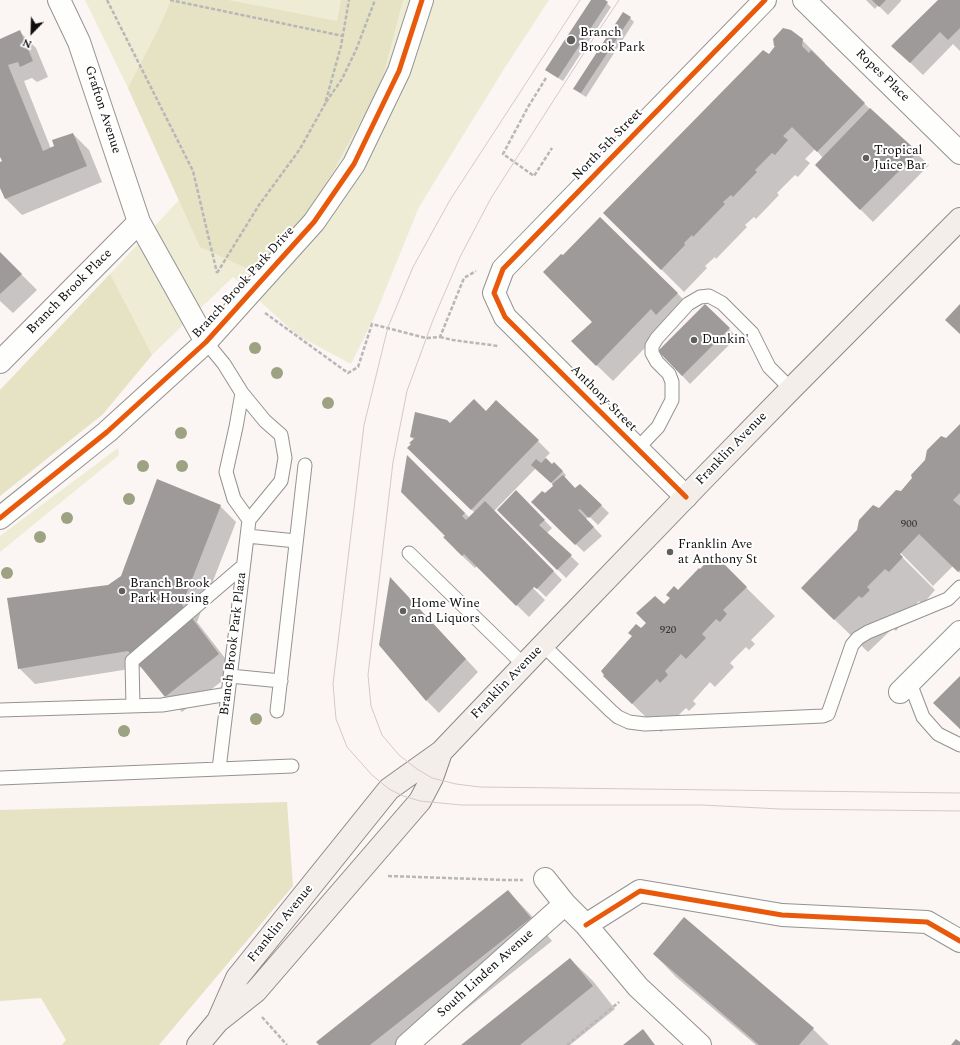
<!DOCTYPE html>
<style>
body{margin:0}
#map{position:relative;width:960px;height:1045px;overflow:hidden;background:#fbf5f4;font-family:Spectral,serif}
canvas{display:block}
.north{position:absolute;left:12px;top:12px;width:40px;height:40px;-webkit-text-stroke:3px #fff;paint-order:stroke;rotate:203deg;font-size:11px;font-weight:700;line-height:16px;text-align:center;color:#0e0e0e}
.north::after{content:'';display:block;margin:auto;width:14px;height:18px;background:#0e0e0e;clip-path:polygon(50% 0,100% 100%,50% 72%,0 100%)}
</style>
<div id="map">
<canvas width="960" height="1045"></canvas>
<div class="north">N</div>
</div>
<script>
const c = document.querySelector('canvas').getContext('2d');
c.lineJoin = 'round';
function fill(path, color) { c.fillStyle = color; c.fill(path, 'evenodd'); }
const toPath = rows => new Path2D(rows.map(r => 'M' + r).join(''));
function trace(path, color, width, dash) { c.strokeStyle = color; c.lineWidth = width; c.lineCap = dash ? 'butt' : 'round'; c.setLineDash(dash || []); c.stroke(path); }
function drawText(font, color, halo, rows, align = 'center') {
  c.font = font + ' Spectral,serif'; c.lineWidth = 4; c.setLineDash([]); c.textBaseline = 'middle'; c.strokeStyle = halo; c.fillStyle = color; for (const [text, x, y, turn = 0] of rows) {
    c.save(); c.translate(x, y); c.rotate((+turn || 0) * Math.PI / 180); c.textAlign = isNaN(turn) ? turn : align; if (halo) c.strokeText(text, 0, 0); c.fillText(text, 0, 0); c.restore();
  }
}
fill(toPath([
 [85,0,549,0,504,69,419,207,374,318,351,364,297,335,233,277,152,355,103,414,0,496,0,390,110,274,179,200,128,88],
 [118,448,119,455,0,552,0,536]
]), '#efecd6');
fill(toPath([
 [171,0,228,0,337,21,341,0,403,0,381,84,313,208,257,273,200,247,128,88,159,28],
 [110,274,152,355,103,414,0,496,0,390],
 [287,802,293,886,159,1045,62,1045,66,1040,41,998,0,1001,0,810]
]), '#e5e3c4');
fill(toPath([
 [592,0,603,0,611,7,563,81,550,73,547,69],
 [866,0,901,0,901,1,888,15,878,5,875,9],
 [939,0,960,0,960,51,953,44,923,75,893,46],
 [630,18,634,22,586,97,578,92,574,88],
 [20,32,36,48,48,77,37,82,32,78,24,81,51,149,73,134,89,150,102,182,22,215,6,199,0,186,0,163,3,162,0,154,0,40],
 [802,40,825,63,824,65,870,109,929,165,873,222,816,165,823,158,815,149,805,159,810,163,798,177,795,175,777,193,779,195,756,219,754,217,745,225,747,227,716,259,715,257,705,266,707,268,684,292,605,213,769,55],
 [0,253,37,290,13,313,0,301],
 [677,293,693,309,673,330,667,325,613,381,572,341],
 [705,305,737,337,690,384,659,351],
 [486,412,538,441,550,453,545,458,552,465,554,463,566,475,564,478,575,489,580,485,609,513,598,525,589,516,586,519,602,536,584,552,532,502,545,495,555,486,536,468,494,511,562,580,546,597,475,528,474,529,545,600,529,617,477,566,475,568,456,550,446,536,408,458,470,518,475,513,409,448,414,440,411,437],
 [960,426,960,573,953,566,933,586,897,549,896,551,935,590,922,605,919,601,900,621,902,623,896,631,893,628,868,652,802,588,879,509,901,492,946,440],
 [516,492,552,528,547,533,579,564,566,578,499,510],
 [220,506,236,522,197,622,235,671,182,712,166,696,142,667,35,684,19,668,109,585],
 [718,560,775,616,751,640,755,644,749,650,746,647,730,663,734,667,715,687,710,682,693,701,696,704,689,711,686,708,661,732,604,676,641,630,664,606,701,570],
 [402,590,478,672,439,713,427,701,380,645],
 [508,891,530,914,552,941,421,1045,320,1045],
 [654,954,813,1029,829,1045,756,1045,676,977],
 [570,959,593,981,615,1009,570,1045,462,1045]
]), '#0003');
fill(toPath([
 [591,0,605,0,608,2,558,78,545,70],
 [872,0,886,0,879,7],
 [938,0,960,0,960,28,948,40,940,32,910,63,891,46],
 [623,12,631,17,581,93,573,89],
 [783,28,791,30,803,39,802,46,809,53,811,50,865,103,817,152,792,127,783,136,788,140,775,155,772,153,755,170,757,172,733,197,731,195,723,202,725,204,693,237,692,235,684,243,685,245,661,270,603,213,763,50,769,54,775,46,774,46,773,39],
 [20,30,33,61,20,67,18,62,8,65,43,151,54,146,52,140,73,133,87,166,5,199,0,188,0,162,2,161,0,157,0,39],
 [870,108,918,152,860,210,815,165],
 [600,217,678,293,656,315,651,309,596,366,571,341,592,322,543,272,561,254,563,255],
 [0,252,22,274,0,294],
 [705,304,730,328,682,376,658,351],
 [960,304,960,334,945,320],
 [474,399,486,411,496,400,539,440,471,510,407,448,411,444,409,443,415,438,410,437,415,412,447,420,450,423],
 [960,424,960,493,953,500,960,506,960,570,958,572,919,534,900,554,903,557,889,572,885,569,867,587,870,590,862,598,859,596,834,620,801,588,857,530,859,520,873,505,879,508,896,490,901,491,912,478,911,475,925,460,927,450,941,436,946,438],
 [407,455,465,513,462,516,466,520,485,501,554,571,537,589,534,587,516,606,464,554,462,556,443,537,445,536,401,492],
 [546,458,552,464,554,462,563,471,551,483,531,465,536,459,541,463],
 [563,475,575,488,580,484,602,505,589,518,580,509,578,510,594,527,575,545,531,502,542,491,545,493,553,486,552,484],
 [157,479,221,505,182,605,219,654,165,697,128,651,18,669,7,598,108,585,121,576],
 [516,490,545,520,539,525,572,555,557,570,497,510],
 [713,555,717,559,718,558,747,587,723,610,727,614,720,622,716,619,702,634,706,638,686,659,681,654,665,671,668,675,660,683,657,679,632,704,603,676,604,675,601,671,632,636,628,633,636,624,641,628,646,623,636,613,655,596,664,604,670,598,666,595,674,586,678,590,699,568,700,569],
 [390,577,466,659,426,701,379,645],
 [960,676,960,729,933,703],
 [508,890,531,918,370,1045,319,1045,316,1042],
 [684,917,814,1028,799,1045,759,1045,653,954],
 [570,958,593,986,520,1045,461,1045],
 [643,1029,655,1045,623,1045],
 [956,1039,960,1042,960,1045,951,1045]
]), '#9e9a99');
const lane = toPath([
 [206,342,224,364,242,393,265,421,281,435,285,458,281,481,249,520,219,769],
 [242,393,236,427,226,472,234,499,249,520],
 [637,449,658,427,672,400,672,382,669,374,657,362,652,353,652,346,657,338,688,304,700,297,709,296,722,303,752,333,769,367,791,389],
 [247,536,296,541],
 [409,553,524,665],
 [543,645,611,711,618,717,629,722,645,724,823,716,828,714,852,645,858,638,868,632,948,599,960,587],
 [230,676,281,681],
 [910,683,923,717,938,734,960,745],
 [133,706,132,661,243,566],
 [0,710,162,705,228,694],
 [277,711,305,465],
 [0,778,292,766]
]);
const street = toPath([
 [59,0,79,42,139,222,206,342],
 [804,0,960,153],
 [0,362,139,222],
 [686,497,505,317,494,293,503,269,765,0],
 [0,518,107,432,206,342,314,222,354,164,399,71,422,0],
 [900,692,960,632],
 [545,879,565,904,586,925,638,987,700,1045],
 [586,925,640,891,782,915,927,922,960,941],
 [407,1045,565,904]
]);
const secondary = toPath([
 [218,1021,237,978,389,789,441,752,543,645,703,479,791,389,960,219],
 [198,1045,218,1021,256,991,420,801,432,778,441,752]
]);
trace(lane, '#959292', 15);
trace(street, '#959292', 24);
trace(secondary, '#8b8988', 24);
trace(toPath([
 [107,0,193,171,217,273],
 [170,0,343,36],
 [546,78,528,107,503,154,534,176,552,148],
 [326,102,342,79,356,50,375,0],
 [217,273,259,205,300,149,325,104,341,46,349,0],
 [265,313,348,373,358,367,372,324,426,338,440,337,464,278,476,271],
 [440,337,453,340,498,346],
 [388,876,505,880,523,880],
 [262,1017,287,1045],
 [567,1045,619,1002]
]), '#b8b7b7', 2.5, [4, 2]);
trace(lane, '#fefefd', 13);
trace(street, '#fefefd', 22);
trace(secondary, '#f4eeeb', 22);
trace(toPath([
 [580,0,450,200,413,267,388,327,364,425,333,684,336,719,347,747,372,775,389,789,403,796,420,801,461,805,702,805,780,809,960,811],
 [619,0,591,42,491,198,460,257,433,320,407,391,393,462,368,675,371,706,382,735,399,755,417,769,432,778,456,784,480,787,960,793]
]), '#d6c6cf', 1);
trace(toPath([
 [686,497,505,317,494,293,503,269,765,0],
 [0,518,107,432,206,342,314,222,354,164,399,71,422,0],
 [586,925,640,891,782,915,927,922,960,941]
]), '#e8590c', 5);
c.fillStyle = '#9da382';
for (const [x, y] of [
 [255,348],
 [277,373],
 [328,403],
 [181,433],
 [143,466],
 [182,466],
 [129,499],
 [67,518],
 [40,537],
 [7,573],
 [256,719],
 [124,731]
]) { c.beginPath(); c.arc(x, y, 6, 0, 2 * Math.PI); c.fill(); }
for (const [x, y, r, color] of [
 [571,40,5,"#615f5e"],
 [866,158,4,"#615f5e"],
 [694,340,4,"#615f5e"],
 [670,552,4,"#615f5e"],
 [122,591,4,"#615f5e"],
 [403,611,4,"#615f5e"]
]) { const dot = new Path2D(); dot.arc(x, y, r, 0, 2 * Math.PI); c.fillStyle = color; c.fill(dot); trace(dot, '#fff', 1.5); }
drawText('11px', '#323131', null, [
 ["900",909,525],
 ["920",668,631]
]);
drawText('13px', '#0e0e0e', '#fff', [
 ["Branch",580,33],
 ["Brook Park",580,48],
 ["Tropical",874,151],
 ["Juice Bar",874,166],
 ["Dunkin'",702,340],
 ["Franklin Ave",678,545],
 ["at Anthony St",678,560],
 ["Branch Brook",130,584],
 ["Park Housing",130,599],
 ["Home Wine",411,604],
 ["and Liquors",411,619]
], 'left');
drawText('13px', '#0e0e0e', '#fff', [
 ["Ropes Place",882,76,44],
 ["Grafton Avenue",102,110,72],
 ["North 5th Street",608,145,-46],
 ["Branch Brook Park Drive",244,283,-48],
 ["Branch Brook Place",70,292,-45],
 ["Anthony Street",603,399,45],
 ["Franklin Avenue",732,449,-46],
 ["Branch Brook Park Plaza",234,644,-83],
 ["Franklin Avenue",507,683,-46],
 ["Franklin Avenue",281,924,-51],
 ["South Linden Avenue",486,974,-42]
]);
</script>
